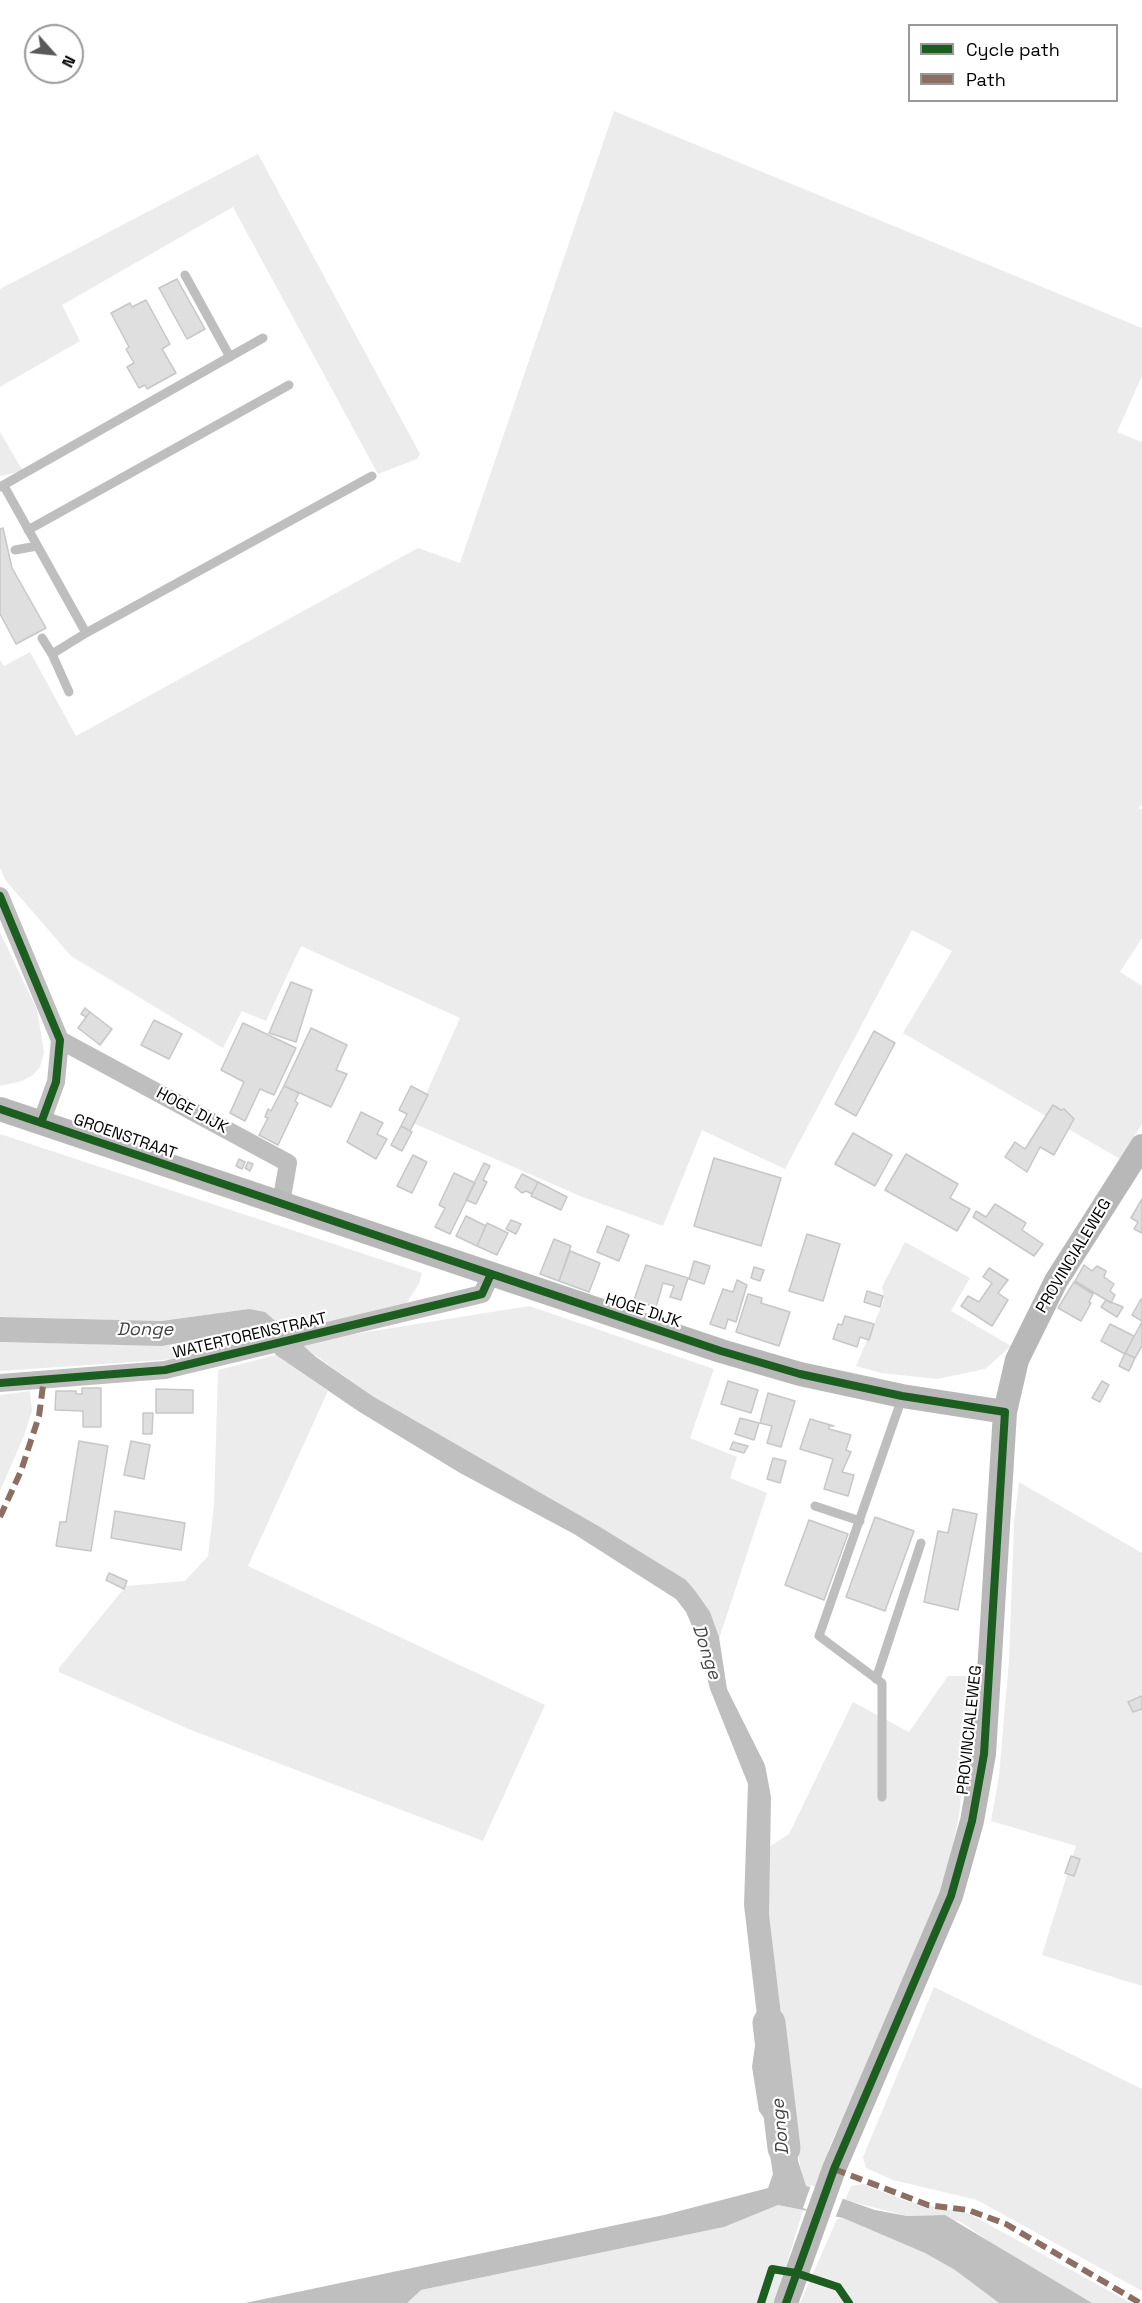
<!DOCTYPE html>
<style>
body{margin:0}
#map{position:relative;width:1142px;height:2303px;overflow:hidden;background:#fff;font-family:"Space Grotesk",sans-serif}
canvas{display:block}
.legend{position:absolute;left:908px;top:24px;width:210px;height:78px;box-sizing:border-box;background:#fff;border:2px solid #999;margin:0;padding:8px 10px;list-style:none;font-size:18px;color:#000}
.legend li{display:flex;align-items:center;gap:12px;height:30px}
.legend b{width:30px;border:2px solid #999}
.north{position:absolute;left:24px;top:24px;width:60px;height:60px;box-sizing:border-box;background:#fff;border:2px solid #999;border-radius:50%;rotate:117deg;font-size:16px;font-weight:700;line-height:24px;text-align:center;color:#000}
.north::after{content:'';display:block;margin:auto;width:21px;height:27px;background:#595959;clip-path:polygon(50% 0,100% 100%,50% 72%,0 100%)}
</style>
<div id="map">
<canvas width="1142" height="2303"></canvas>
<ul class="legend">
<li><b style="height:8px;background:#1b5e20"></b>Cycle path</li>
<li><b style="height:8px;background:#8d6e63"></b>Path</li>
</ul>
<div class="north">N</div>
</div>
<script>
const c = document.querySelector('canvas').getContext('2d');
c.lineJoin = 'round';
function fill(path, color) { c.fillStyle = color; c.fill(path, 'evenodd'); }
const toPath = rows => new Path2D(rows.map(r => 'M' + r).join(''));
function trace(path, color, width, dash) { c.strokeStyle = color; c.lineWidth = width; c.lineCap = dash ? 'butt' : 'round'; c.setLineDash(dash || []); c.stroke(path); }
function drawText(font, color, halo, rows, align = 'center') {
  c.font = font + ' "Space Grotesk",sans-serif'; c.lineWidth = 4.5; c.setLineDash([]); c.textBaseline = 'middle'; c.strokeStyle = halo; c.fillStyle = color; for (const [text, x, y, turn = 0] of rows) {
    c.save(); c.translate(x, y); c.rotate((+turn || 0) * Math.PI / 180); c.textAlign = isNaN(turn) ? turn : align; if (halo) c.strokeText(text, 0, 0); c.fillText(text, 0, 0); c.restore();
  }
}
fill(toPath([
 [614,111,1142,328,1142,376,1117,432,1142,442,1142,804,1139,808,1142,810,1142,938,1120,972,1142,986,1142,1124,1120,1159,903,1033,952,951,912,930,785,1169,702,1130,663,1226,580,1196,413,1123,460,1018,301,946,266,1021,242,1011,223,1048,71,956,6,881,0,868,0,660,4,666,30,652,76,736,418,548,460,563],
 [258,154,420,454,417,459,378,474,233,207,62,305,80,341,0,387,0,289],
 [0,432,23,471,0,476],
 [0,932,37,1010,44,1052,40,1067,33,1075,22,1081,0,1086],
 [0,1134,422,1273,419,1284,405,1305,339,1322,316,1324,309,1331,289,1336,249,1309,161,1321,0,1317],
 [905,1242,970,1278,951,1311,1011,1346,985,1369,937,1379,881,1373,856,1366,884,1300,882,1287],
 [529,1306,714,1369,690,1438,737,1457,730,1478,767,1493,719,1639,710,1612,668,1569,543,1494,426,1429,374,1397,302,1346,342,1336],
 [247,1334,266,1341,177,1359,0,1371,0,1342,132,1345,189,1342],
 [276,1355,328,1391,248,1566,545,1705,483,1841,191,1730,59,1672,59,1668,126,1586,185,1581,208,1556,214,1505,218,1370],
 [30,1391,32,1411,24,1436,0,1491,0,1395],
 [1019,1482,1142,1553,1142,1986,1042,1955,1076,1846,991,1821,999,1776,1009,1660,1014,1523],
 [948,1676,974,1676,959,1816,946,1877,893,2006,830,2146,815,2189,806,2187,801,2177,795,2115,773,2098,761,2076,767,2069,787,2063,769,1914,769,1847,789,1834,853,1702,909,1732],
 [934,1987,1142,2089,1142,2291,977,2200,893,2180,866,2168,863,2157],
 [863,2184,906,2201,968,2213,1131,2303,1092,2303,1015,2259,961,2222,933,2215,907,2216,845,2200,851,2186],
 [778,2205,803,2210,775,2303,358,2303,724,2227],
 [843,2218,925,2253,955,2270,999,2303,800,2303,837,2219]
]), '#ececec');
fill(toPath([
 [249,1309,265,1312,316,1357,374,1397,600,1527,686,1580,696,1592,710,1612,719,1637,727,1689,765,1765,771,1797,769,1914,787,2064,767,2069,761,2076,774,2098,795,2115,798,2161,806,2186,875,2210,907,2216,945,2215,1092,2303,999,2303,955,2270,925,2253,843,2218,778,2205,724,2227,421,2290,407,2303,245,2303,664,2215,768,2188,773,2174,764,2118,759,2111,752,2067,758,2024,744,1905,748,1784,710,1689,696,1635,686,1612,676,1599,574,1534,460,1473,358,1411,276,1355,266,1341,257,1336,247,1334,217,1336,162,1346,0,1342,0,1317,161,1321]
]), '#bfbfbf');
fill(toPath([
 [811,2185,843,2198,834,2221,803,2208]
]), '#fff');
trace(toPath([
 [769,2023,784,2148]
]), '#bfbfbf', 33);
const building = toPath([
 [177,279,205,329,187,339,159,288,177,279],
 [146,300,170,344,162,349,176,373,147,389,145,385,139,388,127,367,134,363,126,349,129,347,111,313,130,303,132,307,146,300],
 [3,528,12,568,46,628,16,644,0,614,0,529,3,528],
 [291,982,312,990,296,1042,269,1033,291,982],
 [85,1008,90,1012,86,1017,81,1014,85,1008],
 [90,1012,112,1029,100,1045,78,1028,90,1012],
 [154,1020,182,1034,169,1059,141,1045,154,1020],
 [243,1023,296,1048,274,1095,260,1089,245,1121,230,1113,244,1082,221,1070,243,1023],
 [311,1028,347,1045,336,1070,347,1074,331,1107,284,1086,311,1028],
 [874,1031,895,1043,856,1116,835,1104,874,1031],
 [284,1086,299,1093,295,1101,298,1103,278,1145,259,1135,268,1118,265,1117,268,1109,271,1111,284,1086],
 [411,1086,428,1095,410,1131,401,1126,407,1114,399,1110,411,1086],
 [1053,1105,1061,1110,1064,1109,1074,1119,1054,1155,1040,1147,1027,1172,1005,1157,1015,1142,1025,1149,1053,1105],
 [361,1112,383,1123,377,1134,387,1139,376,1159,347,1142,361,1112],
 [401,1126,412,1132,402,1151,391,1145,401,1126],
 [853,1133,892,1155,875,1186,835,1164,853,1133],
 [906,1154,958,1184,950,1198,970,1209,957,1231,885,1190,906,1154],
 [413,1155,427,1162,412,1193,397,1186,413,1155],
 [714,1158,781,1178,761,1246,694,1226,714,1158],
 [239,1159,245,1162,242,1169,236,1166,239,1159],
 [248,1162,253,1164,250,1171,245,1168,248,1162],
 [484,1163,490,1166,483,1180,487,1182,476,1204,466,1200,484,1163],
 [454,1173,475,1183,450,1234,435,1227,445,1208,439,1205,454,1173],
 [522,1174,538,1182,532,1194,526,1191,522,1193,515,1187,522,1174],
 [538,1182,567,1197,561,1210,531,1196,538,1182],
 [1142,1199,1142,1233,1134,1229,1138,1222,1131,1218,1142,1199],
 [995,1204,1026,1223,1022,1230,1043,1244,1034,1256,973,1217,976,1211,986,1217,995,1204],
 [466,1216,486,1226,477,1246,456,1236,466,1216],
 [511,1220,521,1224,516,1234,506,1229,511,1220],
 [487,1223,508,1233,497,1255,477,1246,487,1223],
 [607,1226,629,1235,619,1261,597,1252,607,1226],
 [807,1234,840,1244,823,1301,789,1291,807,1234],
 [554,1239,571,1246,559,1281,540,1274,554,1239],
 [570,1251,600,1263,589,1292,559,1281,570,1251],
 [694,1261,710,1266,704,1284,689,1279,694,1261],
 [646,1265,688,1278,681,1300,670,1297,674,1286,663,1283,656,1307,634,1300,646,1265],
 [1084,1265,1092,1271,1097,1266,1106,1271,1104,1277,1114,1284,1110,1291,1115,1295,1111,1303,1075,1281,1084,1265],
 [754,1267,764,1270,760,1281,751,1278,754,1267],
 [989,1268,1008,1280,998,1293,1008,1300,992,1326,961,1306,968,1296,979,1302,992,1283,983,1277,989,1268],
 [737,1280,747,1285,736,1322,728,1319,725,1329,710,1324,723,1289,733,1292,737,1280],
 [1074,1282,1093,1294,1089,1302,1091,1303,1081,1321,1058,1308,1074,1282],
 [867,1291,883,1296,880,1307,864,1302,867,1291],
 [748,1294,762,1298,761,1303,790,1312,779,1346,736,1332,748,1294],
 [1141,1299,1142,1299,1142,1321,1132,1315,1141,1299],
 [1106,1300,1123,1307,1117,1317,1101,1307,1106,1300],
 [845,1316,874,1324,869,1340,860,1337,857,1347,833,1339,838,1324,842,1325,845,1316],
 [1142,1322,1142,1346,1135,1358,1125,1353,1142,1322],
 [1110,1324,1134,1336,1125,1354,1101,1341,1110,1324],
 [1125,1353,1135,1358,1129,1371,1119,1366,1125,1353],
 [728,1381,758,1390,751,1413,721,1404,728,1381],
 [1102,1381,1109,1385,1100,1402,1092,1398,1102,1381],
 [82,1388,101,1388,101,1427,83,1427,83,1411,55,1410,56,1391,76,1391,76,1394,82,1394,82,1388],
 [156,1389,193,1390,193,1413,156,1413,156,1389],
 [768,1393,795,1401,781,1447,767,1443,772,1426,760,1423,768,1393],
 [143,1413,153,1413,152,1434,143,1434,143,1413],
 [740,1418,759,1423,754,1440,735,1434,740,1418],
 [810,1419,834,1426,829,1426,829,1429,851,1435,846,1450,851,1452,842,1472,854,1475,848,1496,824,1489,833,1459,800,1449,810,1419],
 [79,1441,108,1446,91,1551,56,1546,60,1522,66,1522,79,1441],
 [131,1441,150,1445,144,1479,124,1475,131,1441],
 [733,1442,748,1446,744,1453,730,1449,733,1442],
 [773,1458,786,1461,780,1483,767,1479,773,1458],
 [953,1509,977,1514,958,1610,924,1602,938,1531,948,1533,953,1509],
 [115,1511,185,1523,181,1550,111,1538,115,1511],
 [875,1517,914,1531,885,1611,846,1597,875,1517],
 [809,1520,848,1534,824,1600,785,1585,809,1520],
 [109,1573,127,1581,124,1589,106,1580,109,1573],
 [1142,1696,1142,1709,1133,1712,1128,1702,1142,1696],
 [1071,1856,1080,1859,1074,1876,1065,1873,1071,1856]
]);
fill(building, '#dfdfdf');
trace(building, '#c7c7c7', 1.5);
trace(toPath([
 [185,275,230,357],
 [4,486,86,633,52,654],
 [0,487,263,338],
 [28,530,289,385],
 [15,550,37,546],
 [86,633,372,476],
 [42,638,52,654,69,692],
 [815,1506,860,1521],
 [876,1679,921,1543],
 [882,1797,882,1683,819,1636,902,1398]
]), '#bebebe', 9);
trace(toPath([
 [0,896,60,1040,56,1082,41,1123],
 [60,1040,288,1163,281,1203],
 [0,1383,165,1370,482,1294,491,1274]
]), '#bebebe', 18);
trace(toPath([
 [0,1109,721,1351,800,1374,902,1396,1005,1412],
 [786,2303,834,2169,951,1896,972,1821,984,1754,1005,1412,1017,1360,1056,1281,1142,1146]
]), '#b8b8b8', 24);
trace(toPath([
 [0,1517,21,1471,39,1416,44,1378],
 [834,2169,928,2205,968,2210,1006,2224,1140,2303]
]), '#8d6e63', 6, [12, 6]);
trace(toPath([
 [0,896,60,1040,56,1082,41,1123],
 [0,1109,721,1351,800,1374,902,1396,1005,1412,984,1754,972,1821,951,1896,834,2169,786,2303],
 [0,1383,165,1370,482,1294,491,1274],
 [761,2303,772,2269,796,2273,838,2287,849,2303]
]), '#1b5e20', 8);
drawText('16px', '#000', '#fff', [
 ["HOGE DIJK",192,1111,28],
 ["GROENSTRAAT",125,1137,19],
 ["PROVINCIALEWEG",1074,1256,-59],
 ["HOGE DIJK",643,1311,18],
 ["WATERTORENSTRAAT",250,1336,-13],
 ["PROVINCIALEWEG",970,1730,-84]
]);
drawText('italic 18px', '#444', '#fff', [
 ["Donge",145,1330],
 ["Donge",706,1652,72],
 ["Donge",781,2127,-95]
]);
</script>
